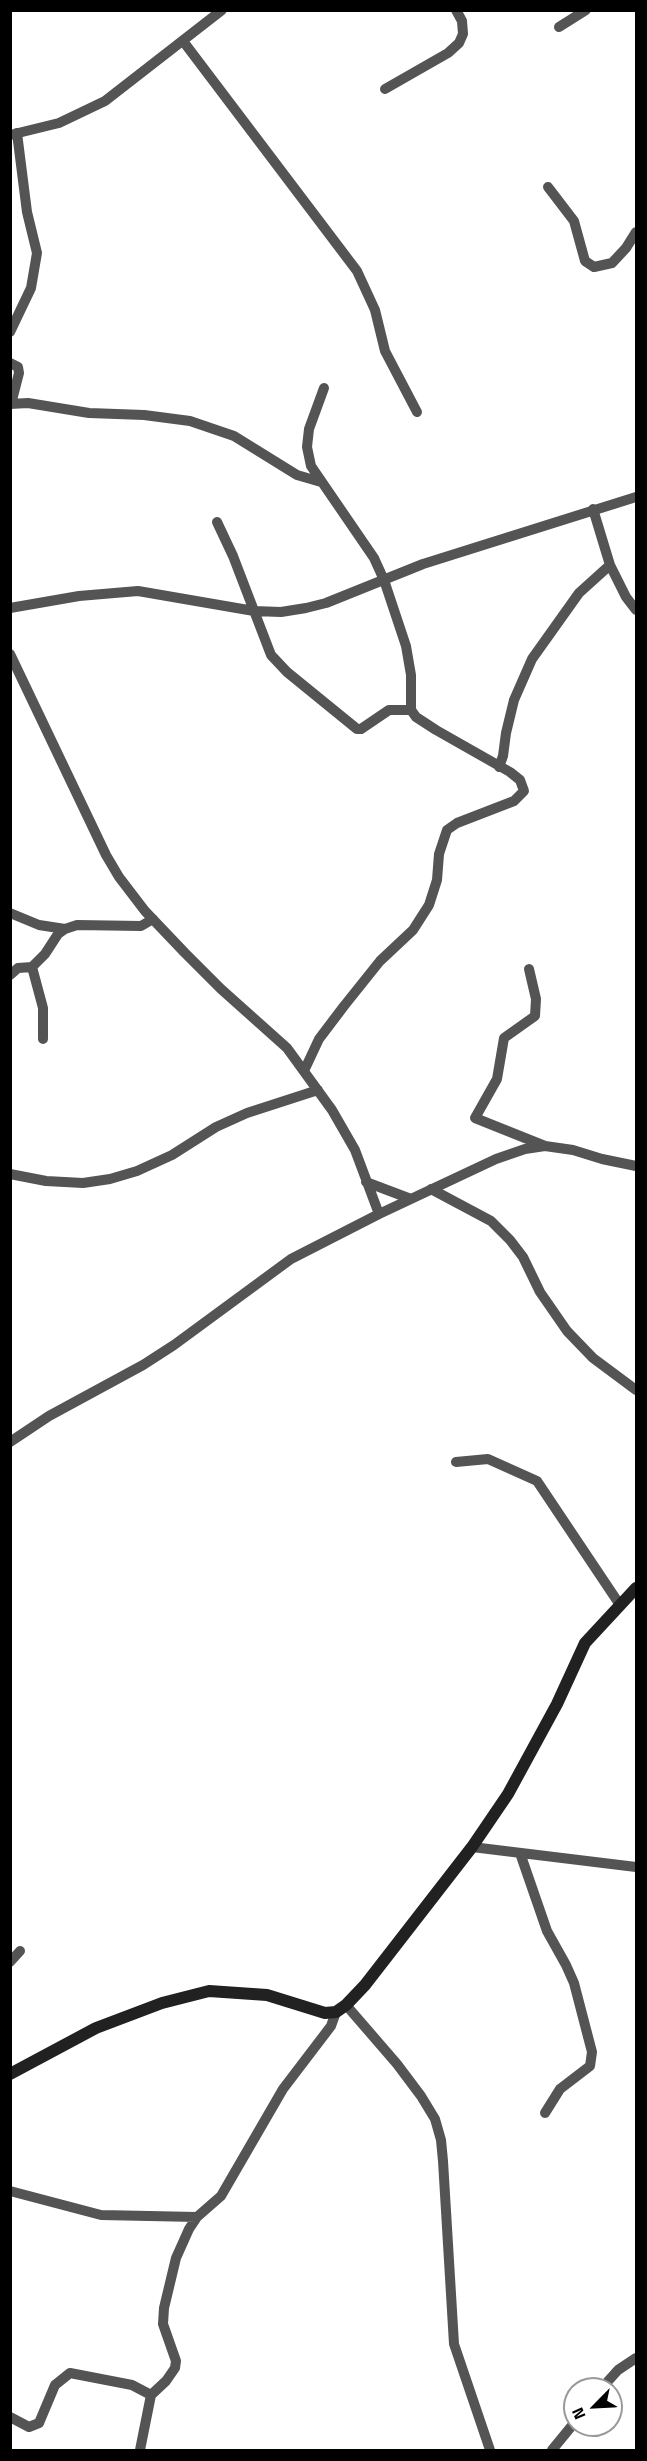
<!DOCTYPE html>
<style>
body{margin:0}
#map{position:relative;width:647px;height:2461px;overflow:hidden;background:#fff;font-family:"Titillium Web",sans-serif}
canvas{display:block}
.frame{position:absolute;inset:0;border:12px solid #000;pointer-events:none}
.north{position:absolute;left:563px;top:2377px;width:60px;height:60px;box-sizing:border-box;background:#fff;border:2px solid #999;border-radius:50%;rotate:246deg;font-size:16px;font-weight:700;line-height:24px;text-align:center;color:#000}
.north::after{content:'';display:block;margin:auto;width:21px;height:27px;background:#000;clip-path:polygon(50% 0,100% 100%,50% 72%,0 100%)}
</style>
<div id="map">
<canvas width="647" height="2461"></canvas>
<div class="frame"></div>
<div class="north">N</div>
</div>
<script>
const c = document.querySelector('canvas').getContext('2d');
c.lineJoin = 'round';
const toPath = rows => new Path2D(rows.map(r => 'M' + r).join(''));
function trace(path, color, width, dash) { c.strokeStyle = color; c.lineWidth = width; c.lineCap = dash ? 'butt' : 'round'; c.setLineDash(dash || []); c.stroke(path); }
trace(toPath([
 [559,27,586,10],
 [183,41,357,271,375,310,385,351,417,412],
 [385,89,448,53,459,43,463,34,462,21,456,10],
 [10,135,59,123,105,101,222,10],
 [548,187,574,221,585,261,594,267,612,263,626,248,636,232],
 [10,332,31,288,37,253,27,212,17,133],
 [10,363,18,367,19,373,11,404],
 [10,404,28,403,89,413,144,415,190,421,234,436,297,475,321,482],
 [593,509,610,565,626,597,636,610],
 [217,522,233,556,271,655,287,672,357,729,361,729,389,710,411,710],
 [10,608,79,596,138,591,254,611,281,612,306,608,326,603,423,564,636,497],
 [10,654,106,855,119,877,145,911,185,953,221,989,287,1048,332,1110,355,1150,379,1214],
 [499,767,503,756,506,733,514,700,532,659,579,593,610,565],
 [10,913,39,925,65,929],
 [32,967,43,1008,43,1039],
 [529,969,536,999,535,1016,504,1038,497,1079,475,1118,545,1146],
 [10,975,18,968,32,967,45,954,58,934,65,929,77,925,141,926,153,919],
 [304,1071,319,1039,344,1006,380,961,413,930,429,905,437,880,439,854,447,830,457,823,514,801,524,791,520,780,510,772,436,730,416,717,411,710,411,675,406,646,384,580,374,558,311,466,307,447,309,429,324,388],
 [10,1174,46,1181,83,1183,110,1179,137,1171,172,1155,216,1127,247,1113,318,1090],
 [366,1182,411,1199],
 [431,1189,491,1221,510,1240,523,1257,540,1292,567,1331,593,1358,636,1390],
 [10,1442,49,1416,143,1365,174,1345,291,1259,379,1214,496,1159,525,1149,545,1146,573,1150,602,1159,636,1166],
 [456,1462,488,1459,537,1481,620,1605],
 [472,1847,636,1867],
 [520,1853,547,1931,566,1965,574,1983,592,2052,590,2066,560,2089,545,2113],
 [10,1962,20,1951],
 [346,2005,397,2064,421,2096,435,2119,441,2140,443,2161,454,2344,490,2450],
 [10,2191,101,2215,197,2217],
 [601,2389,618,2370,636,2358],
 [10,2417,29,2427,39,2423,55,2385,70,2373,132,2385,151,2395],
 [140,2450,151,2395,166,2381,175,2368,176,2361,163,2324,164,2308,176,2258,189,2229,197,2217,221,2196,283,2089,331,2026,336,2012],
 [552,2450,575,2422]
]), '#545454', 10);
trace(toPath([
 [10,2074,96,2028,162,2003,209,1991,267,1995,325,2013,336,2012,346,2005,365,1985,472,1847,508,1794,557,1704,585,1643,636,1588]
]), '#212121', 12);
</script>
